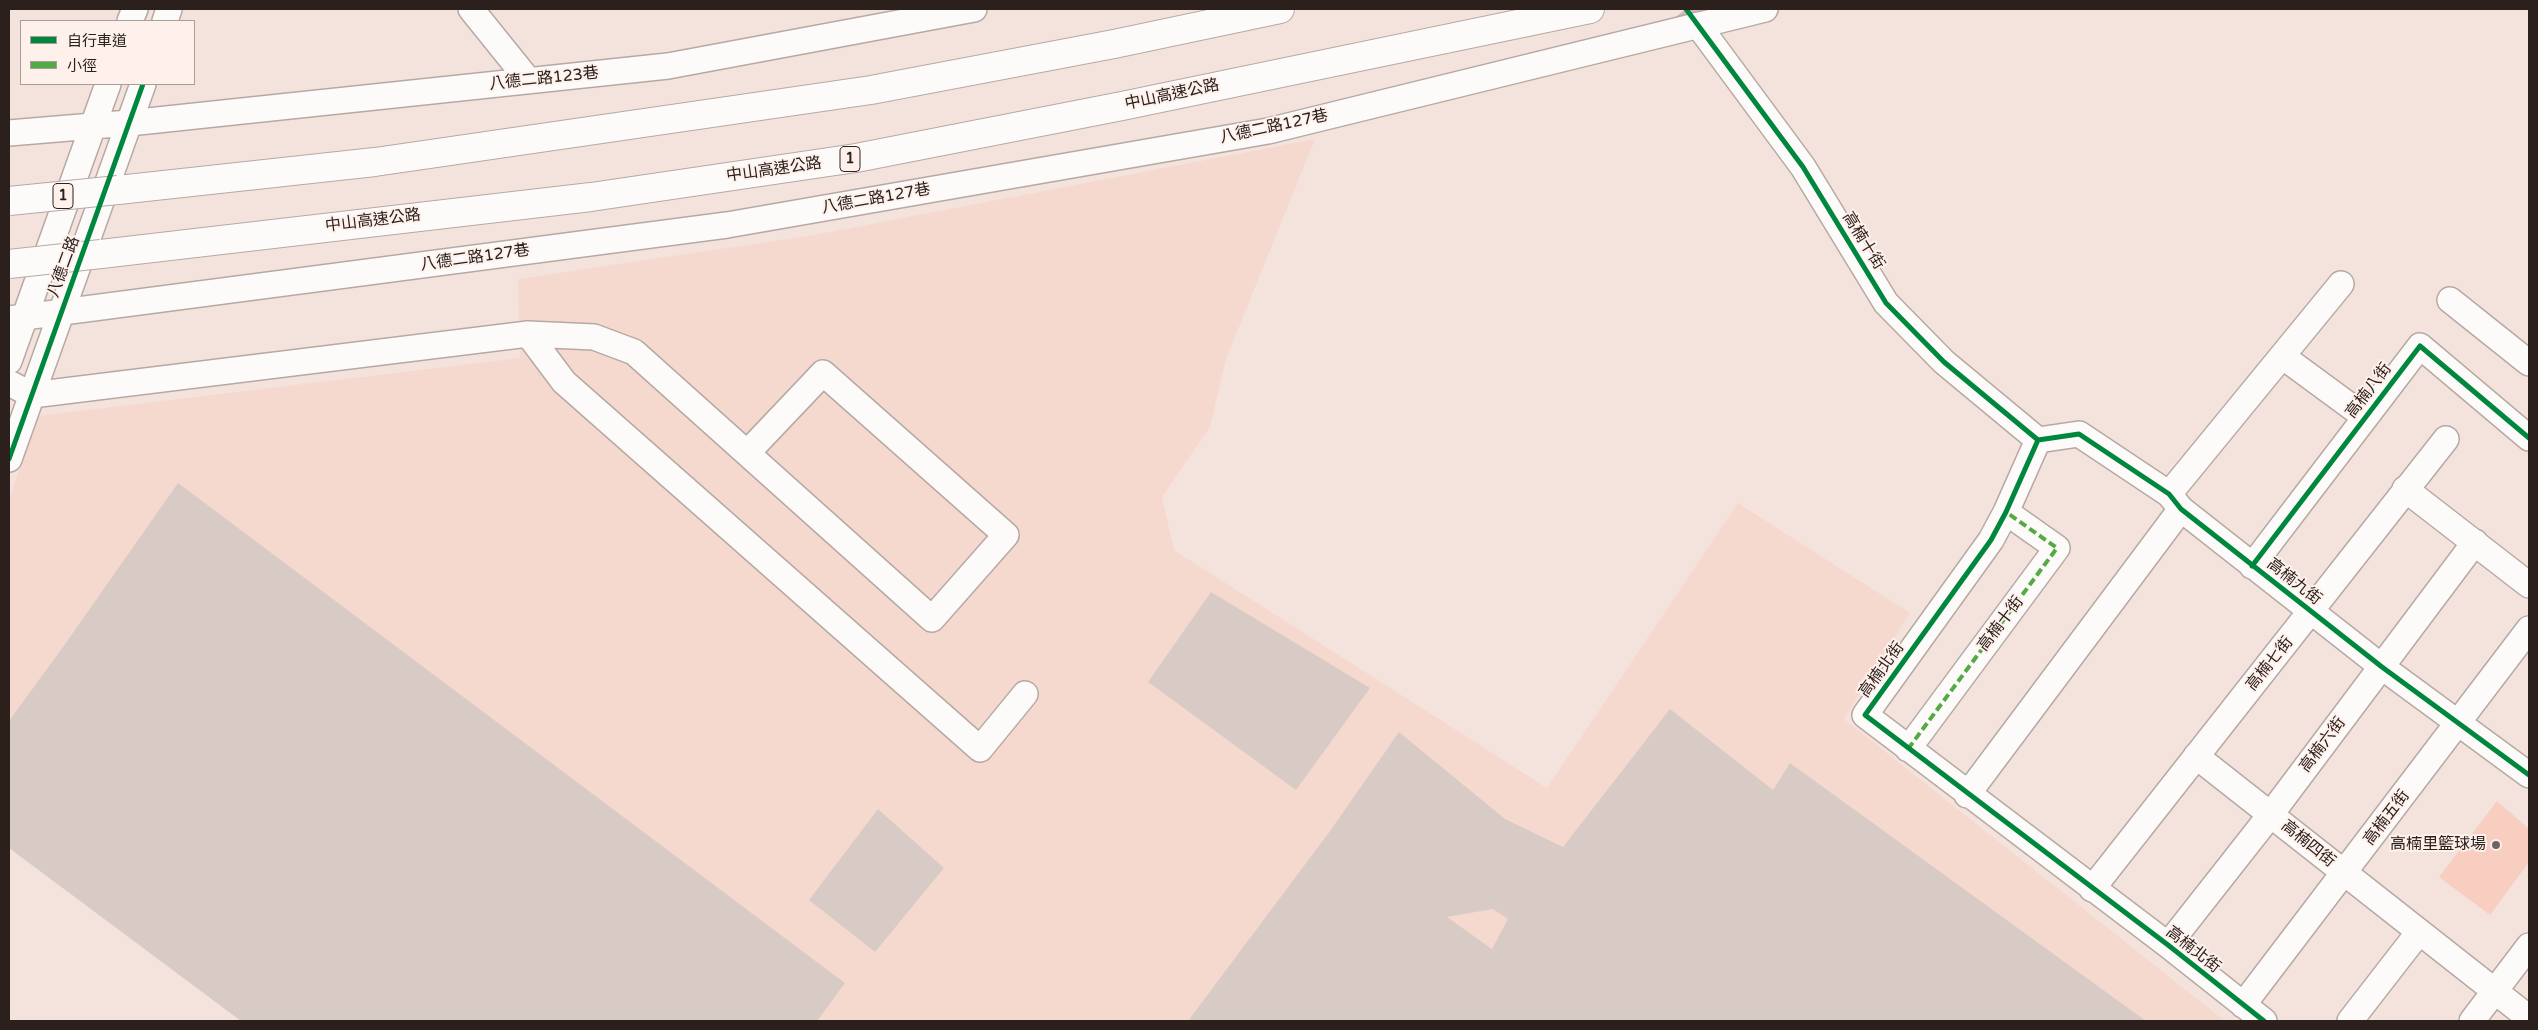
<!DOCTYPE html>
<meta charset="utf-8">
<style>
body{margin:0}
#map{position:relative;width:2538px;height:1030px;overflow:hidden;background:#f4e3dd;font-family:"Varela Round","Noto Sans TC",sans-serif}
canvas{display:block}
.frame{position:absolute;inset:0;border:10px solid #2c201c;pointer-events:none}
.legend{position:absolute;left:20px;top:20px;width:175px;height:65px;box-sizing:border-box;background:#fef1ec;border:1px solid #aa9d99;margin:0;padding:6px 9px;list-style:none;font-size:15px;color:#2c201c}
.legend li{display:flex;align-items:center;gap:10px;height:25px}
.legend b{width:25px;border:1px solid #aa9d99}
</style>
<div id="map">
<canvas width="2538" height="1030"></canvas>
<div class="frame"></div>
<ul class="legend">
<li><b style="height:6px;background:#00873e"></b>自行車道</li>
<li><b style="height:6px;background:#54aa43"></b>小徑</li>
</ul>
</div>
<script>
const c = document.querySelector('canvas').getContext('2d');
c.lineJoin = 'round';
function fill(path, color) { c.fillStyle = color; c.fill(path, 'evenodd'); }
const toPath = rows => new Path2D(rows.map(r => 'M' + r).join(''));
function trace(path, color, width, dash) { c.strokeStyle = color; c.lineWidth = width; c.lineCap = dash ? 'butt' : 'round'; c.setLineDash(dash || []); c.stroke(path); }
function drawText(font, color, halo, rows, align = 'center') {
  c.font = font + ' "Varela Round","Noto Sans TC",sans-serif'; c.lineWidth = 4; c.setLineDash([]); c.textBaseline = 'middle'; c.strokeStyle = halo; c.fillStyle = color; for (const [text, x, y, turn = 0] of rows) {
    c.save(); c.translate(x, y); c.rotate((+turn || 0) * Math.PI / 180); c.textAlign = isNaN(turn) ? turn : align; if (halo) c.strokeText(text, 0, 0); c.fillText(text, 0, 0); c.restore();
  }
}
fill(toPath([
 [1315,139,1226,359,1210,427,1162,497,1174,550,1547,788,1738,503,1910,613,1844,719,2225,1021,245,1021,9,840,9,500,37,416,520,358,518,279,814,235]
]), '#f6d9ce');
fill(toPath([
 [2497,801,2529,829,2529,862,2490,915,2439,877]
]), '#f7cebf');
fill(toPath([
 [178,483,845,983,817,1021,241,1021,9,848,9,721,63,647],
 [1211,592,1370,688,1296,790,1148,682],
 [1670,709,1773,790,1790,763,2146,1021,1188,1021,1330,831,1399,732,1505,819,1563,847],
 [1493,909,1508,919,1492,949,1447,917],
 [878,809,944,868,875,952,809,900]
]), '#d8cbc6');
trace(toPath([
 [1686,9,1698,25]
]), '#ccbcb6', 25, [25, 12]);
const minor = toPath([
 [471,9,529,81],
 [130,21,135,9],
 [165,21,169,9],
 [1698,25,1803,167,1886,303,1944,362,2038,440],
 [9,133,129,123,668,66,974,9],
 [2450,300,2529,363],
 [9,319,727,225,1268,131,1765,9],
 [528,334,564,382,980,749,1025,694],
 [2282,356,2365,417],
 [9,361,108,84],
 [9,383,32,395,528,334,594,337,634,352,932,619,1006,535,823,373,748,452],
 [2038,440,2006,512,1991,540,1865,715,2168,945,2264,1021],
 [2038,440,2079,434,2169,494,2181,509,2382,667,2529,775],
 [9,459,143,84],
 [2405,489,2529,585],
 [2169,494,2341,284],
 [2252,566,2420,346,2529,438],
 [1908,749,2057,548,2006,512],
 [2196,756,2529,1018],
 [1967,795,2181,509],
 [2092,889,2446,439],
 [2168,945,2271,814,2475,542],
 [2243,1005,2529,629],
 [2350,1021,2419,932],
 [2472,1021,2529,946]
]);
const highway = toPath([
 [118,190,375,162,871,90,1114,44,1280,9],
 [101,254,591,197,856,158,1122,106,1590,9]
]);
trace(minor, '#b6a9a4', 28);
trace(highway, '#b6a9a4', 30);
trace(minor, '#fdfbfa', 25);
trace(highway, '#fdfbfa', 28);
const highwayBridge = toPath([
 [9,201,118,190],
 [9,264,101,254]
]);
trace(highwayBridge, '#b6a9a4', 30, []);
trace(highwayBridge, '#fdfbfa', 28);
trace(toPath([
 [1908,749,2057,548,2006,512]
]), '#54aa43', 4, [8, 4]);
trace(toPath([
 [1686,9,1803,167,1886,303,1944,362,2038,440],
 [2038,440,2006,512,1991,540,1865,715,2168,945,2264,1021],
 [2038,440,2079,434,2169,494,2181,509,2382,667,2529,775],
 [9,459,143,84],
 [2252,566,2420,346,2529,438]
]), '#00873e', 5);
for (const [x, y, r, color] of [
 [2496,845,5,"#726460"]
]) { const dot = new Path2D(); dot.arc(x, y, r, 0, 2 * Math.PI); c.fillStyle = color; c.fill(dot); trace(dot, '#fef1ec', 2); }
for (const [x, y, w] of [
 [850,159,20],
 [63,196,20]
]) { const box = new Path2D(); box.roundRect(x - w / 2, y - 12.5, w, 25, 4); c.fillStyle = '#fef1ec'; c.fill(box); trace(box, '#2c201c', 1); }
drawText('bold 15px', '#2c201c', null, [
 ["1",850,159],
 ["1",63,196]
]);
drawText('16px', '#2c201c', '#fef1ec', [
 ["八德二路123巷",544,79,-6],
 ["中山高速公路",1172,95,-12],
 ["八德二路127巷",1274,127,-12],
 ["中山高速公路",774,170,-8],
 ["八德二路127巷",876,199,-10],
 ["中山高速公路",373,221,-7],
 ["高楠十街",1863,241,58],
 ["八德二路127巷",475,258,-8],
 ["八德二路",64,267,-70],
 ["高楠八街",2369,391,-53],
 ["高楠九街",2294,582,38],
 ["高楠十街",2001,624,-53],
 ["高楠七街",2270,664,-51],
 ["高楠北街",1882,670,-54],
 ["高楠六街",2323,745,-53],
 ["高楠五街",2387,818,-53],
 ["高楠四街",2308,844,39],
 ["高楠北街",2193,950,38]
]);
drawText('16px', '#2c201c', '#fef1ec', [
 ["高楠里籃球場",2486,845]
], 'right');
</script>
